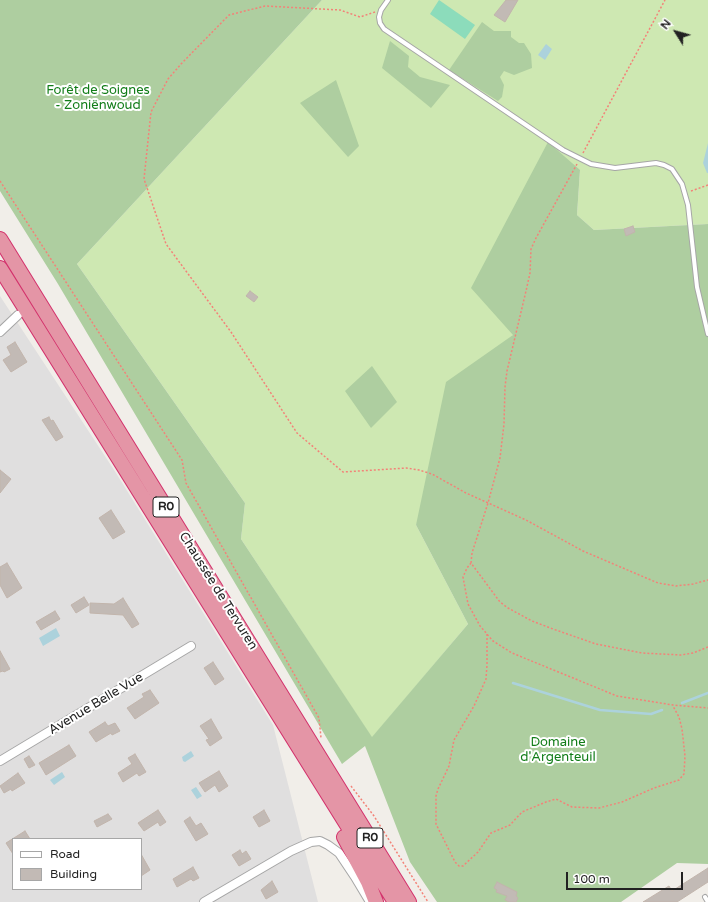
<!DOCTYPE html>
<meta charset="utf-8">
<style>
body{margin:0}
#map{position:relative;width:708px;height:902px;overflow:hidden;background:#f1eee9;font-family:"Varela Round",sans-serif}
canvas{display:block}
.legend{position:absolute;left:12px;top:838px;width:130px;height:52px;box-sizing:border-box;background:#fff;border:1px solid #a7a7a7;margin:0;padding:5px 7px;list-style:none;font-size:12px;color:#222}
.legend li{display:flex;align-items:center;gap:8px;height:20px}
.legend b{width:20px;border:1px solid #a7a7a7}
.north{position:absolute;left:656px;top:12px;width:40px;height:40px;-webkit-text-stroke:3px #fff;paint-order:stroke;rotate:307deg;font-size:11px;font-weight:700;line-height:16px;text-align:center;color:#222}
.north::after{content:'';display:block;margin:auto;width:14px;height:18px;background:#222;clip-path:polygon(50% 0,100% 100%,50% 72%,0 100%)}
.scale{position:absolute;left:566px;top:872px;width:117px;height:18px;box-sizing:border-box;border:2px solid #222;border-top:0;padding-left:5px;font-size:12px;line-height:14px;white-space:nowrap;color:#222;-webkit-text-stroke:3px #fff;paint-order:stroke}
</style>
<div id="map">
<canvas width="708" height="902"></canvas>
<ul class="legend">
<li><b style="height:5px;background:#fff"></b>Road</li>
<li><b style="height:11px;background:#c2bab5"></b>Building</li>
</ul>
<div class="north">N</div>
<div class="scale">100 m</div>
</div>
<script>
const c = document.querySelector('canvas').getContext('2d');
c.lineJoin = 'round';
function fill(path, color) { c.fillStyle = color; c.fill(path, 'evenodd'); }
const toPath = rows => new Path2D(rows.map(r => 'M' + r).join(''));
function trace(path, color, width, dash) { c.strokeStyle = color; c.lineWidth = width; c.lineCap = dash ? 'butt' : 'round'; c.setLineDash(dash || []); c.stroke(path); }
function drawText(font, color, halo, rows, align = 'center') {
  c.font = font + ' "Varela Round",sans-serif'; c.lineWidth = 4; c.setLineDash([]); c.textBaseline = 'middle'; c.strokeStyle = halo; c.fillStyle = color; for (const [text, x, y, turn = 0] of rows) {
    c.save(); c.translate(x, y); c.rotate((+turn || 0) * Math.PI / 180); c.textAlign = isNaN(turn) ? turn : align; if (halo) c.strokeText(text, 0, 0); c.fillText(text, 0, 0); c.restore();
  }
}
fill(toPath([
 [0,296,116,473,273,725,318,902,0,902],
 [13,839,141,839,141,889,13,889]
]), '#e0dfdf');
fill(toPath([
 [322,0,708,0,708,224,594,230,577,215,580,170,513,335,416,525,468,624,372,738,241,539,245,503,77,264]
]), '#cee8b2');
fill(toPath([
 [0,0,322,0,77,264,245,503,241,539,372,737,468,624,416,525,446,382,513,335,471,288,548,142,580,170,577,215,594,230,708,224,708,864,677,863,621,902,437,902,410,862,365,746,342,764,58,284,0,191],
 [482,22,494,31,511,31,511,37,519,43,524,43,531,54,532,68,514,75,504,71,500,77,504,85,502,97,498,101,449,70],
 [390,41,409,56,408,67,420,77,450,85,431,108,382,68],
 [336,80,359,146,348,157,300,103],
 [372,366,397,402,371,428,345,391]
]), '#aecea0');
fill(toPath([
 [439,0,475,25,465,39,430,14]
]), '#8cdcbb');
fill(toPath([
 [546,44,552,49,545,60,538,55],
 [708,143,708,173,707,173,703,163],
 [56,628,60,636,43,646,39,638],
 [191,751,194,756,185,762,183,761,182,757],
 [62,772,65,777,54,785,50,780],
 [196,787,202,796,197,799,191,790]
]), '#acd2dc');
trace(toPath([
 [513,683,600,710,651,714,662,710],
 [682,703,708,693]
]), '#acd2dc', 2.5);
const building = toPath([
 [506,0,518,0,505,22,494,15,506,0],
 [633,226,635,232,626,236,624,229,633,226],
 [250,291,258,297,254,302,246,296,250,291],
 [15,342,27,362,11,372,3,360,11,355,7,347,15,342],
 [49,417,51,421,53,420,63,437,56,441,42,420,49,417],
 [0,470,11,479,0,493,0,470],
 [111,510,125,532,113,539,99,518,111,510],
 [7,563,22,588,7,598,0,585,0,567,7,563],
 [84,597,89,605,76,613,71,605,84,597],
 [123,598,139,624,132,628,123,615,90,613,90,603,114,604,123,598],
 [55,611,60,619,41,630,36,622,55,611],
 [0,651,10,669,4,672,3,671,0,672,0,651],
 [213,662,224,679,215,685,204,668,213,662],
 [150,690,159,703,135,719,127,708,144,697,142,694,150,690],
 [211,719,222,738,210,746,206,740,209,739,200,726,211,719],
 [105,722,108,726,115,723,120,731,112,735,111,733,96,742,89,732,105,722],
 [69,745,76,756,46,775,39,763,69,745],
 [135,754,146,772,139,776,137,773,123,782,118,773,132,764,128,758,135,754],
 [29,756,35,765,29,768,24,759,29,756],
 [219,771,228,786,219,792,215,785,205,792,199,783,219,771],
 [18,773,25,783,12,791,11,789,4,793,0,786,18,773],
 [158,810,166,822,160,826,158,822,144,831,138,823,158,810],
 [264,810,270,821,259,827,253,817,264,810],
 [108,814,112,819,97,827,94,821,108,814],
 [190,817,196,826,201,823,208,834,196,841,184,821,190,817],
 [25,831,30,839,13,839,13,854,6,843,25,831],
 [240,850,242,854,246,851,251,859,239,866,232,855,240,850],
 [141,854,150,870,141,876,141,854],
 [193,867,199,878,193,881,191,879,177,887,173,879,193,867],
 [708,868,708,882,677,902,643,902,669,886,672,891,708,868],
 [272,881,278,892,266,899,261,890,272,881],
 [497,882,517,892,516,896,518,898,516,902,509,902,505,900,507,896,496,892,497,890,494,888,497,882]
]);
fill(building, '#c2bab5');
trace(building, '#c2b5ac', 1);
const lane = toPath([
 [388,0,381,10,379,17,380,23,384,29,563,150,591,164,615,168,656,163,664,165,672,169,682,184,688,205,697,287,708,334],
 [705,897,708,902]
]);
const street = toPath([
 [0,332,18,315],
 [0,761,191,646],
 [204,902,291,851,311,842,320,841,328,845,339,853,355,877,370,902]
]);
const highway = toPath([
 [0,239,409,902],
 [0,268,395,902],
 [344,837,368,882,376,902]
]);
trace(lane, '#a6a6a6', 6);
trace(street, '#a6a6a6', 10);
trace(highway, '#d3326c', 16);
trace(toPath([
 [375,12,360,17,340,10,265,6,229,15,181,64,168,79,151,112,144,179,166,244,231,332,297,433,343,472,406,468,419,470,432,474,466,493,526,520,583,551,658,583,676,586,693,584,708,580],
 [583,153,665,0],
 [0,181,182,460,186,483,319,718,321,738],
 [691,191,708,185],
 [471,563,472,553,488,503,500,458,504,424,505,387,507,371,526,291,530,273,531,249,536,238,577,164],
 [487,634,487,665,486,679,474,706,454,740,449,766,438,789,436,796,436,824,455,862,459,866,463,866,478,852,491,833,510,825,522,812,546,802,556,799,572,807,599,808,622,802,654,788,679,780,684,774,685,756,682,729,679,717,673,706],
 [708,647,693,653,681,655,642,653,596,644,553,629,532,621,508,608,500,602,471,563,467,568,463,577,468,604,480,626,493,641,512,653,617,696,673,705,708,708],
 [351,786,374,816,428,902]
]), '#f38278', 1.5, [2, 2]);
trace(lane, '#fff', 4);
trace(street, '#fff', 8);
trace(highway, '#e495a6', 14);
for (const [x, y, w] of [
 [166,507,26],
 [370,838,26]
]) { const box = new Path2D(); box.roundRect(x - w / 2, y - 10, w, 20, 3); c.fillStyle = '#fff'; c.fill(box); trace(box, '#222', 1); }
drawText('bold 12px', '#222', null, [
 ["R0",166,507],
 ["R0",370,838]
]);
drawText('13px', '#127d19', '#fff', [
 ["Forêt de Soignes",98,91],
 ["- Zoniënwoud",98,106],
 ["Domaine",558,743],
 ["d'Argenteuil",558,758]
]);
drawText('13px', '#222', '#fff', [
 ["Chaussée de Tervuren",218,591,58],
 ["Avenue Belle Vue",96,704,-31]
]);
</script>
